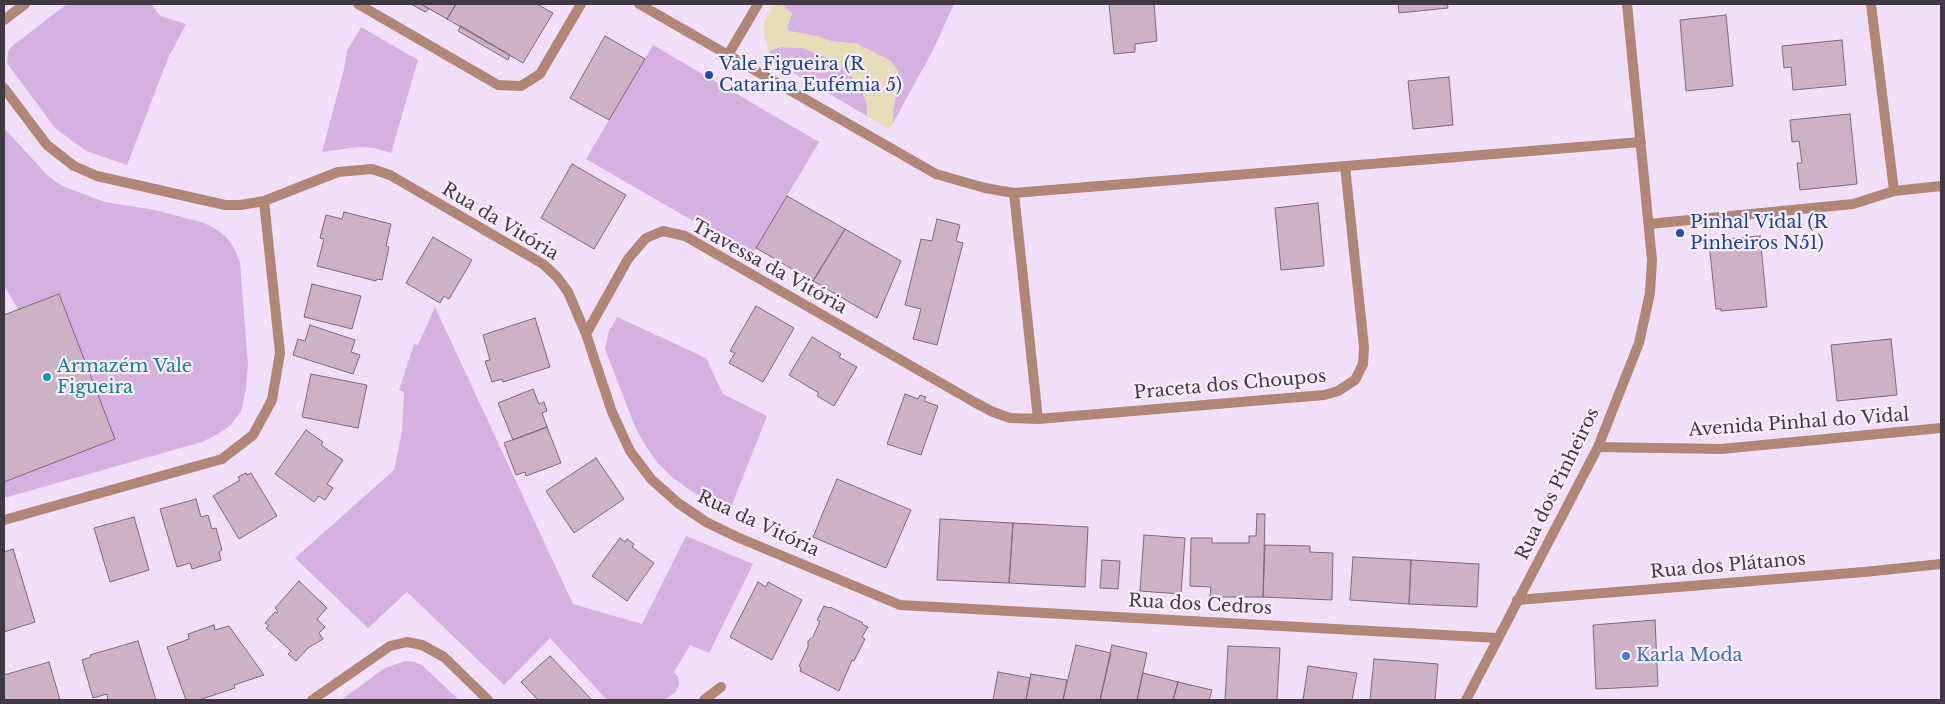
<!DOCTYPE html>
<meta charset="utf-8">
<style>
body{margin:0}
#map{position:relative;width:1945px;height:704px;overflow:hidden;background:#f1def8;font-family:"Libre Baskerville",serif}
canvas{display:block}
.frame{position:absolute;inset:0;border:5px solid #403943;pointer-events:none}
</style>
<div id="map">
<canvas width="1945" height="704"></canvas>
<div class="frame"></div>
</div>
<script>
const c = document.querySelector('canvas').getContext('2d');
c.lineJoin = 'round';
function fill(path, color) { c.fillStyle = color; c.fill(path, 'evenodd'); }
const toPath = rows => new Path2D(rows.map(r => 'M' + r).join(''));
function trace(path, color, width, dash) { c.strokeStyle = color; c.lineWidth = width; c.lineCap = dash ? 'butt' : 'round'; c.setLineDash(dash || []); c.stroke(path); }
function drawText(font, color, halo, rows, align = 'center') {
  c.font = font + ' "Libre Baskerville",serif'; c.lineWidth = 4.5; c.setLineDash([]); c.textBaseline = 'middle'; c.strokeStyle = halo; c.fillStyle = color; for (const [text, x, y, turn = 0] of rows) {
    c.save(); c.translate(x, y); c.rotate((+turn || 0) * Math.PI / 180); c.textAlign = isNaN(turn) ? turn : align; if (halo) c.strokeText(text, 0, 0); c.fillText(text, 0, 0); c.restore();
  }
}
fill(toPath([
 [67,4,151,4,160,16,186,24,169,56,127,165,86,151,55,128,7,63,8,52,11,47],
 [782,4,954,4,933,50,893,123,893,110,897,89,891,61,857,44,831,41,816,36,789,31,787,27,792,14],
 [361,27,418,60,391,153,375,148,358,147,322,152,344,69,347,51],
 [653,45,819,142,752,255,586,159],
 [780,47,803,48,830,59,849,72,862,90,867,106,867,116,780,65,769,51],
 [4,128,47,175,62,186,105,202,155,210,204,223,216,229,228,239,235,250,240,263,248,365,246,389,241,411,231,425,218,434,202,442,4,498,4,315,18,309,4,286],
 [435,307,573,604,642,624,686,536,753,564,709,653,690,645,674,672,678,677,679,684,676,692,664,700,607,700,550,638,504,685,407,592,368,628,295,558,394,470,402,432,404,392,399,390,414,344,418,345],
 [617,317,706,358,723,394,767,416,729,512,694,493,672,477,658,463,647,448,636,429,605,349,609,331],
 [405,661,415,662,422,665,459,700,341,700,385,668]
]), '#d5b1e1');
fill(toPath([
 [773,4,782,4,792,14,787,27,789,31,816,36,831,41,857,44,891,61,899,73,893,110,893,123,889,129,867,116,867,106,862,90,849,72,830,59,803,48,780,47,769,51,764,35,764,23]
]), '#e6dcb7');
const building = toPath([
 [411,4,421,4,429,9,425,12,411,4],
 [421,4,456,4,447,19,421,4],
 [456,4,537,4,553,13,523,63,447,19,456,4],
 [1109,4,1154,4,1157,41,1135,44,1135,52,1114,54,1109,4],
 [1398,4,1447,4,1448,8,1399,13,1398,4],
 [1726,15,1733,86,1686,91,1680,20,1726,15],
 [461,26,510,55,508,60,458,31,461,26],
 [605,36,645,59,609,120,570,98,605,36],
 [1842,40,1846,85,1793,90,1791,67,1784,68,1782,46,1842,40],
 [1449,77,1453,125,1413,129,1408,81,1449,77],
 [1850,114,1857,184,1800,190,1797,163,1802,163,1799,141,1792,142,1790,120,1850,114],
 [572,164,626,195,594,249,541,218,572,164],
 [787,196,845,229,813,281,756,248,787,196],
 [1318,203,1324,266,1281,270,1275,208,1318,203],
 [344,212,391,224,386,246,389,247,382,280,377,279,376,281,317,266,324,239,320,238,326,215,342,219,344,212],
 [937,219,960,225,956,241,963,243,937,345,913,339,921,309,905,305,921,239,932,241,937,219],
 [845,229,901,261,877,318,813,281,845,229],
 [1760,236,1767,307,1721,311,1721,309,1716,309,1709,243,1715,243,1714,240,1760,236],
 [433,237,472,260,449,299,444,296,440,303,406,283,433,237],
 [312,284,361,296,352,329,304,317,312,284],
 [59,294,115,439,4,482,4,315,59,294],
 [756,306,794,328,763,382,729,363,735,353,730,351,756,306],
 [535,318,550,367,503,382,502,379,492,382,485,361,490,360,483,335,535,318],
 [310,325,355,340,351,352,360,355,353,374,293,355,298,339,305,341,310,325],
 [812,337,841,354,839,357,857,367,834,406,817,396,819,393,789,375,812,337],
 [1891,339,1897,395,1837,401,1831,345,1891,339],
 [311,374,367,385,358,428,302,417,311,374],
 [533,389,539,404,544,402,547,411,542,413,547,427,513,440,498,403,533,389],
 [905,394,918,399,920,395,926,397,924,401,938,406,921,455,887,444,905,394],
 [547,427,561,463,526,476,525,472,516,475,504,443,547,427],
 [306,430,323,442,321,445,343,460,327,484,333,488,325,500,319,496,314,502,275,474,306,430],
 [596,458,624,499,574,533,546,491,596,458],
 [246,473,247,475,251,473,277,516,239,539,213,496,240,480,238,477,246,473],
 [837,479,911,510,886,568,813,537,837,479],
 [196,499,201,517,208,515,212,529,216,528,222,550,219,552,221,560,192,569,190,563,177,567,160,509,196,499],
 [1257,514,1265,514,1263,597,1210,597,1211,587,1190,586,1191,538,1212,538,1212,543,1249,543,1249,536,1256,536,1257,514],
 [134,517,149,570,110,582,94,528,134,517],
 [940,519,1013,523,1009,583,937,580,940,519],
 [1013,523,1088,527,1085,587,1009,583,1013,523],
 [1144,535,1185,538,1181,594,1140,591,1144,535],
 [620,538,625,542,627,539,634,544,632,547,654,563,627,601,592,576,620,538],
 [1265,545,1310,546,1310,552,1333,553,1332,600,1263,597,1265,545],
 [13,549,35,622,4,632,4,552,13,549],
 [1353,557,1411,560,1409,604,1350,600,1353,557],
 [1102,560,1120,561,1118,589,1100,588,1102,560],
 [1411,560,1479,564,1477,607,1409,604,1411,560],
 [299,581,327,608,317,619,325,627,319,633,323,639,308,648,296,661,288,654,291,651,266,628,269,626,265,623,275,612,277,613,278,611,275,608,299,581],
 [758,582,766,587,768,582,802,600,772,660,730,637,758,582],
 [824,606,829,608,830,607,863,623,862,624,868,627,862,637,865,639,854,661,852,660,839,691,800,671,801,668,799,666,808,647,808,641,813,637,820,621,817,620,824,606],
 [1655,620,1658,686,1596,689,1593,625,1655,620],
 [214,625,215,630,229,626,264,675,234,685,235,688,199,700,186,700,167,647,189,639,188,634,214,625],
 [138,641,156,700,108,700,107,694,93,698,82,660,91,657,90,655,138,641],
 [1076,645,1111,653,1100,700,1063,700,1076,645],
 [1112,645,1147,653,1137,700,1100,700,1112,645],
 [1228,646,1280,648,1277,700,1225,700,1228,646],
 [550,656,592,700,538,700,521,682,550,656],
 [1374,659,1438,664,1435,700,1370,700,1374,659],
 [49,662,60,700,4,700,4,675,49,662],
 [1308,666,1357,673,1352,700,1303,700,1308,666],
 [998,672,1030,678,1026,700,993,700,998,672],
 [1143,673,1178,682,1173,700,1137,700,1143,673],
 [1031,674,1067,680,1063,700,1026,700,1031,674],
 [1178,682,1212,690,1209,700,1173,700,1178,682]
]);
fill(building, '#cdb2c5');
trace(building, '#7f6779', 1);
trace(toPath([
 [358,4,498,85,521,86,540,74,581,4],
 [639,4,936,174,985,188,1014,193,1641,142],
 [1871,4,1894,191],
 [4,20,25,4],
 [728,55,758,4],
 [4,88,47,145,74,166,97,176,225,205,241,205,264,201,338,172,372,169,390,175,543,264,557,277,568,292,586,334,612,412,630,451,651,479,678,503,706,522,737,537,900,605,1498,638],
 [1014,193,1038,419],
 [1649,224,1853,204,1894,191,1941,186],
 [586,334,628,259,646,238,663,231,685,236,974,402,993,412,1010,418,1038,419,1324,395,1338,391,1355,380,1363,364,1364,347,1345,166],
 [4,520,222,459,253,435,272,400,280,353,264,201],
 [1517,600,1864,572,1941,564],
 [312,700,390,646,407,642,422,645,444,657,488,700],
 [704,700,721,687]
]), '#b08677', 10);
trace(toPath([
 [1598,447,1721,449,1941,428],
 [1466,700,1598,447,1639,343,1650,293,1652,260,1627,4]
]), '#b08677', 10);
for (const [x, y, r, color] of [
 [709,75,5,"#1a4fb4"],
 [1680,233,5,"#1a4fb4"],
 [47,377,5,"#0f9aa8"],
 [1626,656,5,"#3f7fe0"]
]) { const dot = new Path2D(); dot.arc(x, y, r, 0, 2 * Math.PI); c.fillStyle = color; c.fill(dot); trace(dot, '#faeefe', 2); }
drawText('18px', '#164399', '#faeefe', [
 ["Vale Figueira (R",719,65],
 ["Catarina Eufémia 5)",719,86],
 ["Pinhal Vidal (R",1690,223],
 ["Pinheiros N51)",1690,244]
], 'left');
drawText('18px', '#403943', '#faeefe', [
 ["Rua da Vitória",500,222,31],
 ["Travessa da Vitória",769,267,29],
 ["Praceta dos Choupos",1230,385,-5],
 ["Avenida Pinhal do Vidal",1799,423,-4],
 ["Rua dos Pinheiros",1558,484,-64],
 ["Rua da Vitória",758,524,25],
 ["Rua dos Plátanos",1728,566,-5],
 ["Rua dos Cedros",1200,605,3]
]);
drawText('18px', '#0d838f', '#faeefe', [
 ["Armazém Vale",57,367],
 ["Figueira",57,388]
], 'left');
drawText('18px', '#366cbe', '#faeefe', [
 ["Karla Moda",1636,656]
], 'left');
</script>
